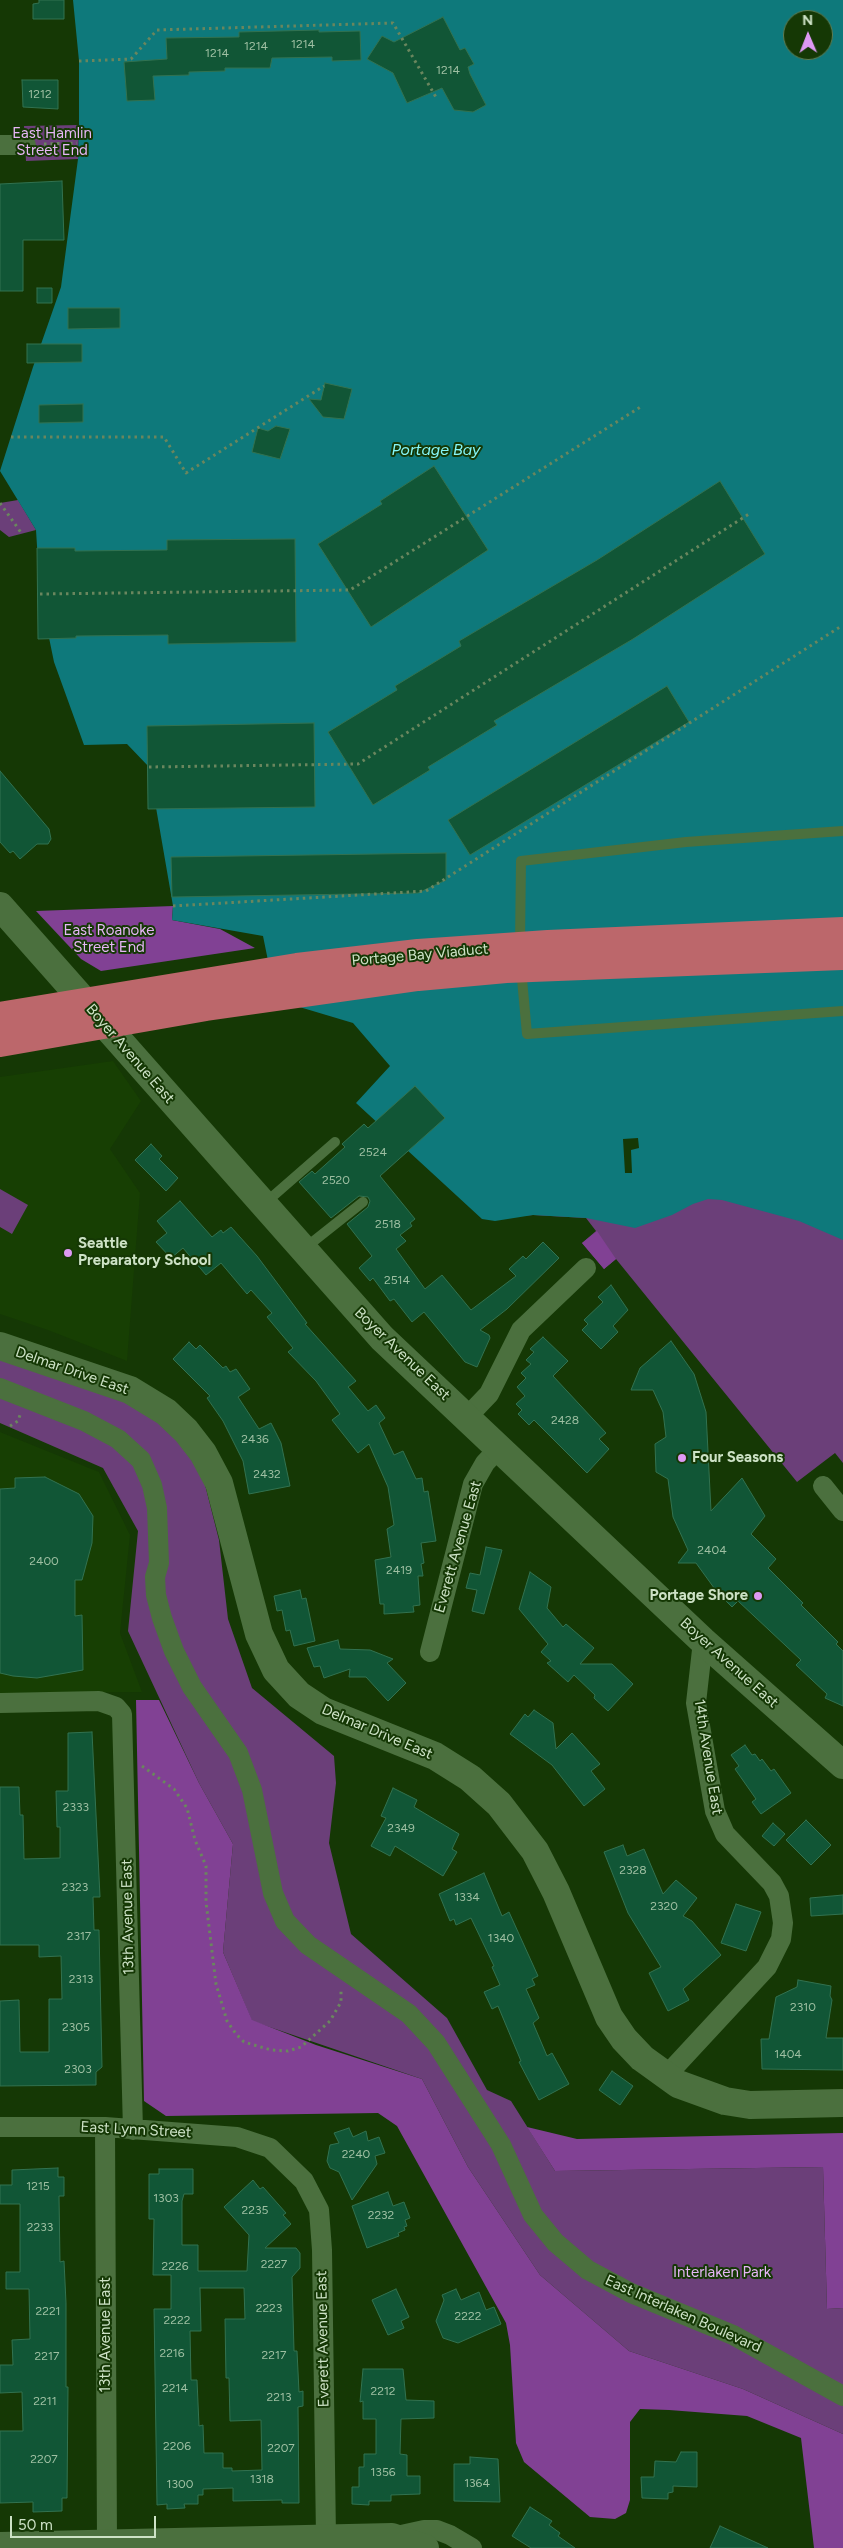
<!DOCTYPE html>
<style>
body{margin:0}
#map{position:relative;width:843px;height:2548px;overflow:hidden;background:#153805;font-family:Figtree,sans-serif}
canvas{display:block}
.north{position:absolute;left:783px;top:10px;width:50px;height:50px;box-sizing:border-box;background:#153805;border:1px solid #5f7c52;border-radius:50%;rotate:359deg;font-size:14px;font-weight:700;line-height:20px;text-align:center;color:#cde2c6}
.north::after{content:'';display:block;margin:auto;width:18px;height:22px;background:#dd99f3;clip-path:polygon(50% 0,100% 100%,50% 72%,0 100%)}
.scale{position:absolute;left:10px;top:2516px;width:146px;height:22px;box-sizing:border-box;border:2px solid #cde2c6;border-top:0;padding-left:6px;font-size:15px;line-height:18px;white-space:nowrap;color:#cde2c6;-webkit-text-stroke:4px #153805;paint-order:stroke}
</style>
<div id="map">
<canvas width="843" height="2548"></canvas>
<div class="north">N</div>
<div class="scale">50 m</div>
</div>
<script>
const c = document.querySelector('canvas').getContext('2d');
c.lineJoin = 'round';
function fill(path, color) { c.fillStyle = color; c.fill(path, 'evenodd'); }
const toPath = rows => new Path2D(rows.map(r => 'M' + r).join(''));
function trace(path, color, width, dash) { c.strokeStyle = color; c.lineWidth = width; c.lineCap = dash ? 'butt' : 'round'; c.setLineDash(dash || []); c.stroke(path); }
function drawText(font, color, halo, rows, align = 'center') {
  c.font = font + ' Figtree,sans-serif'; c.lineWidth = 4; c.setLineDash([]); c.textBaseline = 'middle'; c.strokeStyle = halo; c.fillStyle = color; for (const [text, x, y, turn = 0] of rows) {
    c.save(); c.translate(x, y); c.rotate((+turn || 0) * Math.PI / 180); c.textAlign = isNaN(turn) ? turn : align; if (halo) c.strokeText(text, 0, 0); c.fillText(text, 0, 0); c.restore();
  }
}
fill(toPath([
 [113,1061,141,1101,110,1149,140,1193,127,1361,48,1330,0,1314,0,1077],
 [0,1432,99,1472,130,1535,120,1633,142,1692,0,1693]
]), '#173f03');
fill(toPath([
 [79,125,78,159,26,161,24,126],
 [18,500,36,530,9,537,0,530,0,503],
 [843,971,843,1463,835,1453,797,1482,616,1259,604,1269,582,1243,596,1231,586,1218,533,1215,509,1217],
 [0,1189,28,1205,12,1234,0,1227],
 [0,1355,121,1396,168,1425,201,1469,219,1540,228,1619,252,1688,334,1756,336,1783,329,1843,351,1934,447,2018,487,2090,511,2101,555,2171,823,2167,827,2309,843,2308,843,2434,743,2389,629,2351,540,2275,468,2167,422,2079,252,2021,223,1952,233,1844,199,1783,128,1631,138,1531,103,1468,0,1423]
]), '#6b3f79');
fill(toPath([
 [173,906,172,920,220,929,255,948,101,971,81,959,36,911],
 [597,1231,616,1259,604,1269,582,1243],
 [136,1700,159,1700,199,1783,233,1844,223,1952,252,2020,316,2045,422,2079,468,2167,540,2275,629,2351,743,2389,843,2434,843,2548,814,2548,801,2438,747,2416,669,2410,640,2409,630,2422,630,2500,626,2513,615,2519,590,2517,524,2462,516,2443,510,2345,506,2323,397,2126,378,2113,166,2116,144,2101],
 [527,2127,577,2139,843,2133,843,2308,827,2309,823,2167,555,2171]
]), '#814194');
fill(toPath([
 [73,0,843,0,843,1240,799,1221,722,1200,708,1199,693,1204,672,1215,635,1228,586,1218,533,1215,495,1221,482,1219,356,1103,390,1066,353,1023,276,1000,263,936,172,920,173,906,149,767,127,744,84,745,54,662,40,594,36,530,0,471,33,367,61,287,78,159,79,125,79,61],
 [793,20,823,20,823,50,793,50]
]), '#0e797b');
fill(toPath([
 [638,1138,639,1148,631,1150,632,1173,625,1173,623,1139]
]), '#153805');
const building = toPath([
 [39,0,64,0,64,19,33,19,33,4,39,3,39,0],
 [443,17,460,50,465,48,474,64,468,67,470,74,486,105,473,112,454,110,442,88,407,103,393,73,367,59,382,36,394,42,443,17],
 [319,30,319,32,360,31,361,60,332,61,332,57,272,58,270,68,225,68,225,71,189,72,189,75,153,76,155,100,127,101,124,62,167,59,166,38,239,37,239,32,319,30],
 [22,80,58,80,58,109,23,107,22,80],
 [62,181,64,240,23,240,23,291,0,291,0,184,62,181],
 [37,288,52,288,52,303,37,303,37,288],
 [68,308,120,308,120,328,68,329,68,308],
 [27,344,82,344,82,362,27,363,27,344],
 [325,383,352,389,344,419,323,417,309,399,321,400,325,383],
 [83,404,83,422,39,423,39,405,83,404],
 [276,426,290,429,280,459,252,452,258,428,268,431,276,426],
 [434,466,488,550,371,627,318,544,382,504,380,501,434,466],
 [720,481,765,554,633,639,494,721,497,725,428,767,430,770,373,805,328,732,397,690,395,686,461,646,459,641,597,560,720,481],
 [295,539,296,642,168,644,168,635,76,636,76,638,38,639,37,548,75,548,75,551,167,550,167,540,295,539],
 [667,686,689,722,470,855,448,820,667,686],
 [314,723,315,807,148,809,147,726,314,723],
 [0,771,49,829,51,839,48,844,37,844,20,859,13,851,10,853,0,842,0,771],
 [446,853,446,880,418,893,172,897,171,857,446,853],
 [415,1086,445,1118,380,1176,415,1219,410,1223,412,1226,400,1235,406,1241,396,1249,425,1289,442,1275,471,1310,516,1276,509,1269,523,1256,526,1259,543,1242,559,1258,507,1309,480,1330,489,1335,490,1338,477,1367,465,1362,424,1312,412,1322,394,1299,390,1301,373,1278,370,1281,359,1268,372,1256,347,1224,368,1207,370,1201,368,1197,359,1196,331,1218,299,1182,312,1171,315,1174,345,1147,342,1144,364,1124,368,1128,415,1086],
 [151,1144,162,1156,159,1159,178,1178,166,1191,135,1160,151,1144],
 [180,1201,212,1237,221,1230,223,1233,231,1227,257,1256,307,1323,305,1324,356,1381,348,1387,368,1411,376,1405,385,1418,379,1423,394,1455,403,1451,416,1479,422,1478,424,1492,428,1491,436,1541,421,1543,424,1563,421,1564,423,1576,418,1576,420,1605,413,1606,414,1612,384,1614,384,1604,380,1604,375,1560,391,1557,387,1529,394,1525,388,1487,369,1444,358,1453,332,1420,340,1414,316,1381,288,1352,293,1348,267,1317,272,1313,251,1290,247,1294,221,1263,206,1275,183,1248,171,1258,156,1242,167,1233,157,1221,180,1201],
 [611,1285,628,1310,613,1326,618,1332,601,1349,582,1330,588,1324,584,1320,603,1302,598,1297,611,1285],
 [543,1337,568,1361,553,1376,606,1433,599,1439,609,1449,587,1473,534,1420,529,1425,518,1414,522,1410,516,1404,525,1396,517,1387,526,1378,521,1373,531,1364,526,1360,534,1352,530,1349,543,1337],
 [671,1341,694,1374,706,1412,711,1511,742,1478,765,1516,751,1534,776,1559,768,1568,803,1603,801,1605,838,1642,836,1644,843,1651,843,1706,825,1698,827,1694,796,1665,801,1660,738,1601,732,1607,717,1592,696,1563,678,1563,688,1550,673,1517,668,1479,656,1472,655,1444,666,1437,663,1412,653,1390,631,1390,640,1368,671,1341],
 [189,1342,196,1349,200,1345,223,1368,226,1366,230,1372,236,1369,250,1389,238,1397,259,1429,271,1423,281,1443,290,1486,249,1494,243,1461,223,1421,207,1398,210,1396,173,1359,189,1342],
 [45,1477,79,1494,93,1516,92,1543,82,1580,75,1580,75,1616,82,1615,83,1670,37,1678,13,1676,0,1673,0,1489,15,1488,15,1478,45,1477],
 [486,1547,502,1550,484,1614,472,1611,477,1590,466,1588,470,1573,480,1575,486,1547],
 [530,1572,551,1587,547,1608,563,1627,566,1624,594,1648,580,1664,612,1664,633,1684,608,1711,594,1698,595,1695,574,1675,568,1682,547,1663,551,1661,541,1652,548,1644,519,1609,530,1572],
 [300,1590,302,1599,306,1598,315,1641,294,1646,290,1630,286,1631,282,1610,277,1611,274,1596,300,1590],
 [338,1640,340,1649,370,1650,393,1659,387,1663,406,1683,388,1701,366,1677,349,1677,350,1669,324,1678,320,1666,314,1667,307,1648,338,1640],
 [534,1710,553,1723,556,1749,572,1733,600,1764,591,1771,605,1789,584,1806,552,1765,510,1734,525,1714,528,1717,534,1710],
 [92,1732,100,1897,93,1897,94,1930,99,1930,102,2067,96,2072,96,2085,0,2086,0,2001,19,2000,20,2052,49,2052,49,1999,62,1999,61,1956,39,1957,39,1945,0,1945,0,1787,19,1787,20,1815,23,1815,24,1859,60,1858,60,1827,57,1827,56,1791,68,1791,68,1733,92,1732],
 [745,1745,752,1755,755,1754,760,1761,762,1759,771,1771,774,1769,791,1793,761,1814,752,1802,756,1799,735,1769,739,1766,731,1755,745,1745],
 [393,1788,417,1800,414,1807,459,1834,452,1849,457,1852,443,1876,395,1846,390,1856,371,1846,386,1818,381,1816,393,1788],
 [806,1820,831,1845,811,1865,786,1840,806,1820],
 [773,1823,785,1834,774,1846,762,1836,773,1823],
 [623,1845,627,1856,644,1849,663,1894,676,1880,697,1898,683,1916,692,1921,721,1955,683,1989,689,2000,668,2011,649,1973,661,1967,628,1913,604,1852,623,1845],
 [484,1873,502,1916,509,1912,538,1976,532,1979,535,1985,526,1989,539,2018,533,2023,547,2056,552,2053,569,2084,539,2100,519,2062,521,2061,498,2006,492,2009,484,1992,500,1985,492,1967,494,1966,471,1918,456,1925,454,1919,450,1921,439,1894,484,1873],
 [843,1895,843,1914,811,1916,810,1898,843,1895],
 [736,1904,761,1912,746,1951,721,1943,736,1904],
 [798,1980,831,1986,830,1996,832,2000,826,2038,843,2038,843,2070,762,2069,761,2039,769,2039,776,1997,797,1987,798,1980],
 [612,2071,633,2086,620,2105,599,2090,612,2071],
 [349,2128,353,2137,366,2131,368,2141,379,2137,385,2153,375,2156,377,2164,352,2200,339,2172,330,2168,327,2161,330,2145,339,2143,334,2133,349,2128],
 [58,2168,58,2177,64,2177,64,2196,59,2196,60,2262,64,2261,66,2303,66,2387,68,2387,67,2498,62,2498,62,2511,33,2512,33,2502,0,2503,0,2431,23,2431,22,2392,0,2393,0,2365,13,2365,12,2340,30,2339,29,2289,6,2289,6,2272,20,2272,20,2204,0,2204,0,2185,12,2185,12,2170,58,2168],
 [159,2169,193,2169,193,2194,184,2194,182,2201,182,2245,198,2245,198,2271,247,2271,249,2235,224,2207,253,2180,260,2189,263,2187,286,2213,283,2215,291,2224,265,2248,296,2248,300,2253,300,2268,292,2277,294,2351,297,2351,299,2392,303,2391,303,2406,298,2407,299,2503,282,2503,282,2500,233,2501,233,2488,203,2489,203,2495,198,2495,198,2504,184,2504,185,2508,167,2509,167,2504,157,2505,154,2309,171,2309,171,2275,153,2275,154,2219,149,2219,149,2174,159,2174,159,2169],
 [200,2288,244,2288,245,2319,225,2319,226,2378,229,2378,230,2421,261,2420,262,2470,232,2471,232,2468,223,2468,223,2453,204,2453,203,2425,199,2426,197,2380,191,2380,190,2331,201,2331,200,2288],
 [388,2192,393,2206,404,2202,410,2218,405,2220,407,2226,404,2227,405,2230,398,2233,399,2236,367,2248,352,2206,388,2192],
 [396,2289,409,2317,401,2321,404,2328,388,2335,372,2300,396,2289],
 [456,2289,461,2300,479,2292,486,2310,494,2307,501,2324,458,2343,443,2338,436,2321,444,2300,442,2295,456,2289],
 [363,2369,403,2369,406,2400,434,2401,434,2418,401,2419,400,2454,407,2455,407,2476,420,2476,420,2494,391,2495,391,2501,369,2501,369,2505,352,2504,352,2487,359,2487,359,2467,364,2467,364,2454,376,2454,376,2419,363,2419,363,2401,360,2402,363,2369],
 [681,2452,697,2452,697,2487,673,2486,673,2492,668,2493,668,2499,642,2498,641,2477,654,2477,655,2461,676,2462,681,2452],
 [470,2457,498,2459,500,2502,454,2501,454,2464,470,2464,470,2457],
 [530,2507,552,2521,549,2525,560,2533,558,2536,575,2548,531,2548,512,2536,530,2507],
 [720,2526,768,2548,710,2548,720,2526]
]);
fill(building, '#115636');
trace(building, '#327250', 1);
trace(toPath([
 [79,61,131,59,157,30,393,23,437,99],
 [44,144,77,143],
 [11,437,164,437,186,473,324,386],
 [0,503,22,534],
 [40,594,350,590,642,406],
 [149,767,358,764,749,514],
 [173,906,426,891,840,627],
 [10,1426,18,1421,20,1415],
 [142,1766,174,1789,187,1808,195,1840,206,1866,206,1902,216,1984,227,2021,236,2034,244,2042,271,2050,288,2051,301,2047,330,2021,341,2002,341,1991]
]), '#6a865e', 3, [2.5, 4]);
trace(toPath([
 [520,944,521,861,686,842,843,831],
 [521,968,527,1034,843,1011],
 [264,1204,335,1142],
 [305,1248,363,1202]
]), '#4b703e', 10);
trace(toPath([
 [0,145,26,145],
 [0,1388,84,1421,118,1439,141,1460,152,1485,157,1508,159,1563,155,1577,156,1595,162,1618,174,1651,192,1687,238,1753,252,1790,273,1893,285,1921,308,1945,409,2014,436,2043,501,2145,533,2215,555,2242,588,2270,631,2293,733,2335,843,2396],
 [467,1417,489,1394,521,1330,586,1268],
 [823,1486,843,1511],
 [430,1652,473,1484,485,1463,499,1448],
 [0,1703,99,1701,116,1707,122,1714,133,2130],
 [665,2077,767,1967,781,1939,783,1923,779,1896,772,1883,725,1834,715,1811,696,1703,703,1641],
 [0,2127,105,2127,237,2137,270,2148,304,2181,319,2210,322,2250,326,2538],
 [105,2127,107,2544],
 [392,2537,424,2530,437,2530,450,2535,472,2548]
]), '#4b703e', 20);
trace(toPath([
 [0,906,382,1338,703,1641,843,1765],
 [0,1346,130,1390,166,1412,186,1431,203,1453,219,1483,259,1634,276,1670,299,1695,323,1711,435,1756,470,1778,499,1804,535,1851,556,1892,609,2017,624,2039,642,2058,678,2084,725,2101,750,2105,843,2103],
 [0,2546,392,2537,425,2548]
]), '#4b703e', 28);
trace(toPath([
 [0,1016,297,967,418,953,548,944,843,931],
 [0,1043,206,1007,418,977,506,969,843,956]
]), '#bc676b', 28);
for (const [x, y, r, color] of [
 [68,1253,5,"#dd99f3"],
 [682,1458,5,"#dd99f3"],
 [758,1596,5,"#dd99f3"]
]) { const dot = new Path2D(); dot.arc(x, y, r, 0, 2 * Math.PI); c.fillStyle = color; c.fill(dot); trace(dot, '#153805', 2); }
drawText('12px', '#9ebfa2', null, [
 ["1214",303,44],
 ["1214",256,46],
 ["1214",217,53],
 ["1214",448,70],
 ["1212",40,94],
 ["2524",373,1152],
 ["2520",336,1180],
 ["2518",388,1224],
 ["2514",397,1280],
 ["2428",565,1420],
 ["2436",255,1439],
 ["2432",267,1474],
 ["2404",712,1550],
 ["2400",44,1561],
 ["2419",399,1570],
 ["2333",76,1807],
 ["2349",401,1828],
 ["2328",633,1870],
 ["2323",75,1887],
 ["1334",467,1897],
 ["2320",664,1906],
 ["2317",79,1936],
 ["1340",501,1938],
 ["2313",81,1979],
 ["2310",803,2007],
 ["2305",76,2027],
 ["1404",788,2054],
 ["2303",78,2069],
 ["2240",356,2154],
 ["1215",38,2186],
 ["1303",166,2198],
 ["2235",255,2210],
 ["2232",381,2215],
 ["2233",40,2227],
 ["2227",274,2264],
 ["2226",175,2266],
 ["2223",269,2308],
 ["2221",48,2311],
 ["2222",468,2316],
 ["2222",177,2320],
 ["2216",172,2353],
 ["2217",274,2355],
 ["2217",47,2356],
 ["2214",175,2388],
 ["2212",383,2391],
 ["2213",279,2397],
 ["2211",45,2401],
 ["2206",177,2446],
 ["2207",281,2448],
 ["2207",44,2459],
 ["1356",383,2472],
 ["1318",262,2479],
 ["1364",477,2483],
 ["1300",180,2484]
]);
drawText('15px', '#e7b6f7', '#153805', [
 ["East Hamlin",52,134],
 ["Street End",52,151],
 ["East Roanoke",109,931],
 ["Street End",109,948],
 ["Interlaken Park",722,2273]
]);
drawText('15px', '#cde2c6', '#153805', [
 ["Portage Bay Viaduct",420,955,-5],
 ["Boyer Avenue East",130,1054,49],
 ["Boyer Avenue East",402,1354,44],
 ["Delmar Drive East",72,1371,19],
 ["Everett Avenue East",458,1547,-74],
 ["Boyer Avenue East",729,1663,42],
 ["Delmar Drive East",377,1732,23],
 ["14th Avenue East",708,1757,81],
 ["13th Avenue East",128,1917,-91],
 ["East Lynn Street",136,2130,3],
 ["East Interlaken Boulevard",683,2314,24],
 ["13th Avenue East",106,2335,-90],
 ["Everett Avenue East",323,2339,-91]
]);
drawText('bold 15px', '#cde2c6', '#153805', [
 ["Seattle",78,1244],
 ["Preparatory School",78,1261],
 ["Four Seasons",692,1458],
 ["Portage Shore",748,1596,"right"]
], 'left');
drawText('italic 16px', '#86f7fa', '#153805', [
 ["Portage Bay",436,450]
]);
</script>
